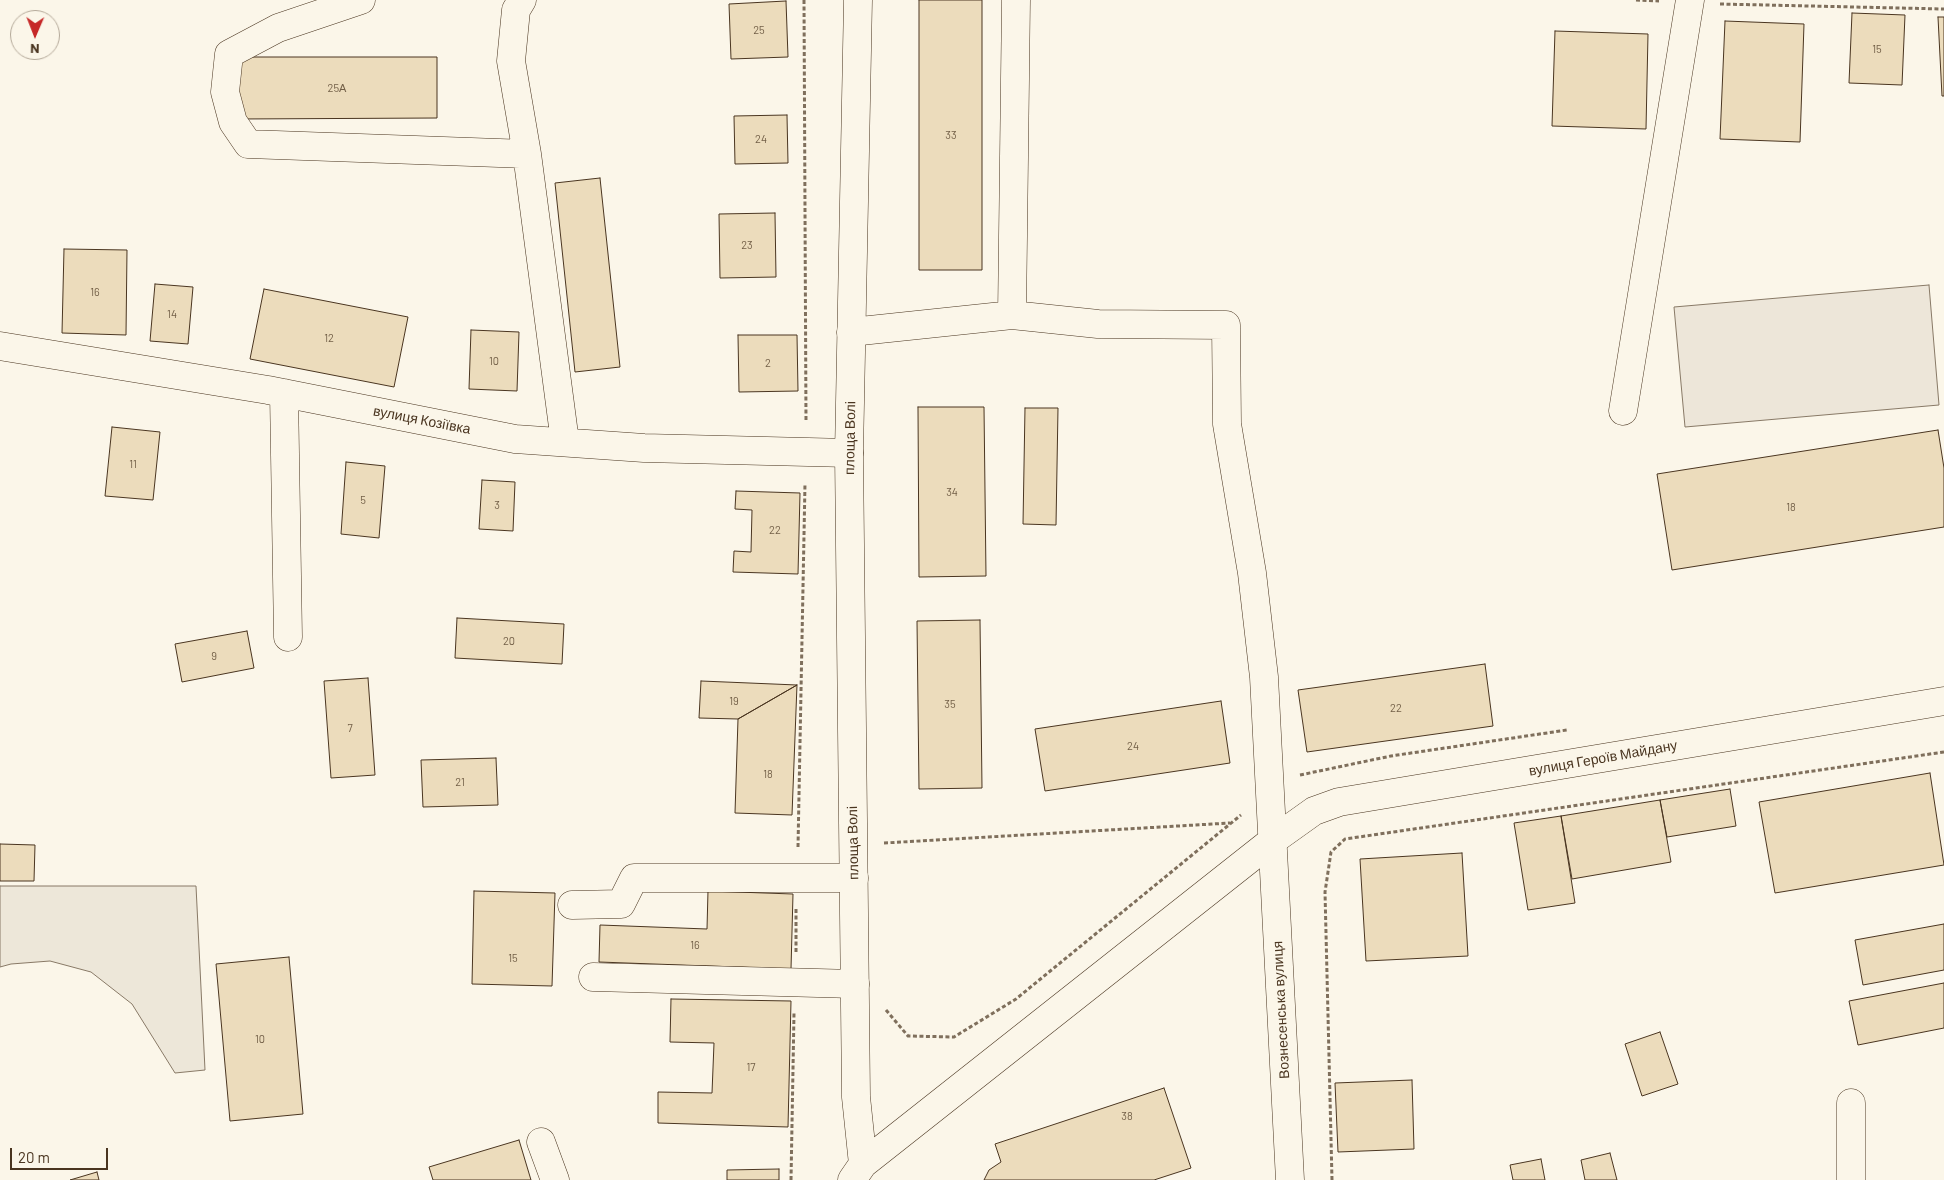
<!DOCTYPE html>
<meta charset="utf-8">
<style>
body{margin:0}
#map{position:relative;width:1944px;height:1180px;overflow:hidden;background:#fbf6e9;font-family:Barlow,sans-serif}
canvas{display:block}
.north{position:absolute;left:10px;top:10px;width:50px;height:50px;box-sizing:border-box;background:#fbf6e9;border:1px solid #b4a999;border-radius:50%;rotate:181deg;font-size:14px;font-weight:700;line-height:20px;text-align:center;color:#4a3520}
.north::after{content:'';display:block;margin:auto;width:18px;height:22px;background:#c62828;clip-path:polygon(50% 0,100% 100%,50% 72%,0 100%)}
.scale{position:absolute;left:10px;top:1148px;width:98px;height:22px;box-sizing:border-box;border:2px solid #4a3520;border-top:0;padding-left:6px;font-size:15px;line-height:18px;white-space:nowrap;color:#4a3520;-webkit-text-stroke:4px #fbf6e9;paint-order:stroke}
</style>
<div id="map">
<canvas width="1944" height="1180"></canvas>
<div class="north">N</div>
<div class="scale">20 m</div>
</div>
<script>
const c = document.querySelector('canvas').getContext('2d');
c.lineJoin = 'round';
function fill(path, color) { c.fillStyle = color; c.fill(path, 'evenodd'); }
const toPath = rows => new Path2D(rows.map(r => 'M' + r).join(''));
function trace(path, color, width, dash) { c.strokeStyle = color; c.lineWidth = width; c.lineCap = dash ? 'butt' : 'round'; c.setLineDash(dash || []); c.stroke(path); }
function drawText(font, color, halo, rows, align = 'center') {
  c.font = font + ' Barlow,sans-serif'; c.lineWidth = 4; c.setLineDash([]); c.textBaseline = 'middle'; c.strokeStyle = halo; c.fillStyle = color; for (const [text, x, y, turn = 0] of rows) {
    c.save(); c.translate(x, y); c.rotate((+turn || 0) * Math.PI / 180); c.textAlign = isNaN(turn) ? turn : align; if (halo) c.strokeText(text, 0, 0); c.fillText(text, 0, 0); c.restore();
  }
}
const green = toPath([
 [1929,285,1939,405,1685,427,1674,307,1929,285]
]);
fill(green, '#ede6d9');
trace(green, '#887966', 1);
const parking = toPath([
 [0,886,196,886,205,1070,175,1073,132,1004,91,972,50,961,11,964,0,967,0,886]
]);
fill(parking, '#ede7d9');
trace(parking, '#887966', 1);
const building = toPath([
 [919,0,982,0,982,270,919,270,919,0],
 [786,1,788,57,731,59,729,4,786,1],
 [1852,13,1905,15,1902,85,1849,83,1852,13],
 [1938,17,1944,17,1944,96,1942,96,1938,17],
 [1725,21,1804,24,1800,142,1720,139,1725,21],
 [1555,31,1648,34,1646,129,1552,126,1555,31],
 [237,57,437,57,437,118,237,119,237,57],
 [787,115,788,163,735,164,734,116,787,115],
 [600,178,620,367,575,372,555,183,600,178],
 [775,213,776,277,720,278,719,214,775,213],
 [64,249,127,250,126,335,62,333,64,249],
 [155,284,193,287,188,344,150,341,155,284],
 [264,289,408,317,394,387,250,359,264,289],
 [471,330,519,332,517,391,469,389,471,330],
 [738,335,797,335,798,391,739,392,738,335],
 [918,407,984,407,986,576,919,577,918,407],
 [1025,408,1058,408,1056,525,1023,524,1025,408],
 [112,427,160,432,153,500,105,496,112,427],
 [1938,430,1944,468,1944,527,1672,570,1657,474,1938,430],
 [346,462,385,466,379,538,341,534,346,462],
 [482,480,515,482,513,531,479,529,482,480],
 [736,491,800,493,798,574,733,572,734,551,751,552,752,510,735,509,736,491],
 [457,618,564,624,562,664,455,658,457,618],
 [980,620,982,788,919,789,917,621,980,620],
 [247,631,254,668,182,682,175,644,247,631],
 [1485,664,1493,726,1307,752,1298,690,1485,664],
 [368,678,375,775,331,778,324,681,368,678],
 [701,681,797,685,738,719,699,718,701,681],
 [797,685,792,815,735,813,738,719,797,685],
 [1221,701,1230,763,1045,791,1035,729,1221,701],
 [496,758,498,805,423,807,421,760,496,758],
 [1930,773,1944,865,1775,893,1759,802,1930,773],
 [1730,789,1736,826,1667,837,1660,800,1730,789],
 [1660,800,1671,862,1572,879,1561,816,1660,800],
 [1561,816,1575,903,1528,910,1514,823,1561,816],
 [0,844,35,845,34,881,0,881,0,844],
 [1462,853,1468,956,1366,961,1360,859,1462,853],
 [474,891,555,893,552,986,472,984,474,891],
 [708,891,793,894,791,969,599,962,600,925,707,929,708,891],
 [1944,924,1944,970,1863,985,1855,940,1944,924],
 [289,957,303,1114,230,1121,216,964,289,957],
 [1944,983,1944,1028,1858,1045,1849,1001,1944,983],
 [671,999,791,1001,788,1127,658,1123,658,1092,712,1093,714,1043,670,1042,671,999],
 [1660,1032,1678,1084,1642,1096,1625,1044,1660,1032],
 [1412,1080,1414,1149,1338,1152,1335,1083,1412,1080],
 [1164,1088,1191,1168,1154,1180,984,1180,989,1170,1001,1162,995,1144,1164,1088],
 [519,1140,531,1180,433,1180,429,1167,519,1140],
 [1610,1153,1617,1180,1585,1180,1581,1160,1610,1153],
 [1541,1159,1545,1180,1513,1180,1510,1165,1541,1159],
 [779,1169,779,1180,727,1180,727,1170,779,1169],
 [97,1172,99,1180,70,1180,97,1172]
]);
fill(building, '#ecdcbc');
trace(building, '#4a3520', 1);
const minor = toPath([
 [361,0,278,28,229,54,225,92,233,122,248,144,527,154],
 [522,0,516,10,511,61,527,154,565,442],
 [1012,315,1016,0],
 [851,332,1012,315,1098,324,1226,325,1227,424,1252,573,1264,677,1290,1180],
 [0,346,268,390,515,439,644,448,849,453],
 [284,393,288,637],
 [1623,411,1690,0],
 [572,905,621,904,634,878,854,878],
 [593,977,855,984],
 [541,1142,555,1180],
 [1851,1180,1851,1103]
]);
const major = toPath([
 [858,0,849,453,856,1097,863,1164],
 [852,1180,863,1164,1272,841,1314,811,1339,802,1944,701]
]);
trace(minor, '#4a3520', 29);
trace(major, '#4a3520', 29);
trace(toPath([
 [804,0,806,422],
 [1636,0,1659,1],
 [1720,4,1944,9],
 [1300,775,1391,756,1567,730],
 [884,843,1230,823],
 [798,847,805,483],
 [796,952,796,908],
 [886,1010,908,1036,954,1037,1016,999,1241,815],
 [791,1180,794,1013],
 [1332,1180,1325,892,1331,852,1345,839,1944,752]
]), '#7f6f5c', 3, [4, 2.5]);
trace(minor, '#fbf6e9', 28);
trace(major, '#fbf6e9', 28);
drawText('11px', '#725f47', null, [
 ["25",759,30],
 ["15",1877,49],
 ["25А",337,88],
 ["33",951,135],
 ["24",761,139],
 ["23",747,245],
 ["16",95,292],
 ["14",172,314],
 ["12",329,338],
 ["10",494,361],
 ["2",768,363],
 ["11",133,464],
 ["34",952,492],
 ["5",363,500],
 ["3",497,505],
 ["18",1791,507],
 ["22",775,530],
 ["20",509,641],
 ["9",214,656],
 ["19",734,701],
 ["35",950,704],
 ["22",1396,708],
 ["7",350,728],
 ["24",1133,746],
 ["18",768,774],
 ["21",460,782],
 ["16",695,945],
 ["15",513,958],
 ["10",260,1039],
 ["17",751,1067],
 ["38",1127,1116]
]);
drawText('14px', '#4a3520', '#fbf6e9', [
 ["вулиця Козіївка",422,420,11],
 ["площа Волі",850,438,-89],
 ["вулиця Героїв Майдану",1603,758,-10],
 ["площа Волі",853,843,-91],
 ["Вознесенська вулиця",1281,1010,-93]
]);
</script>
